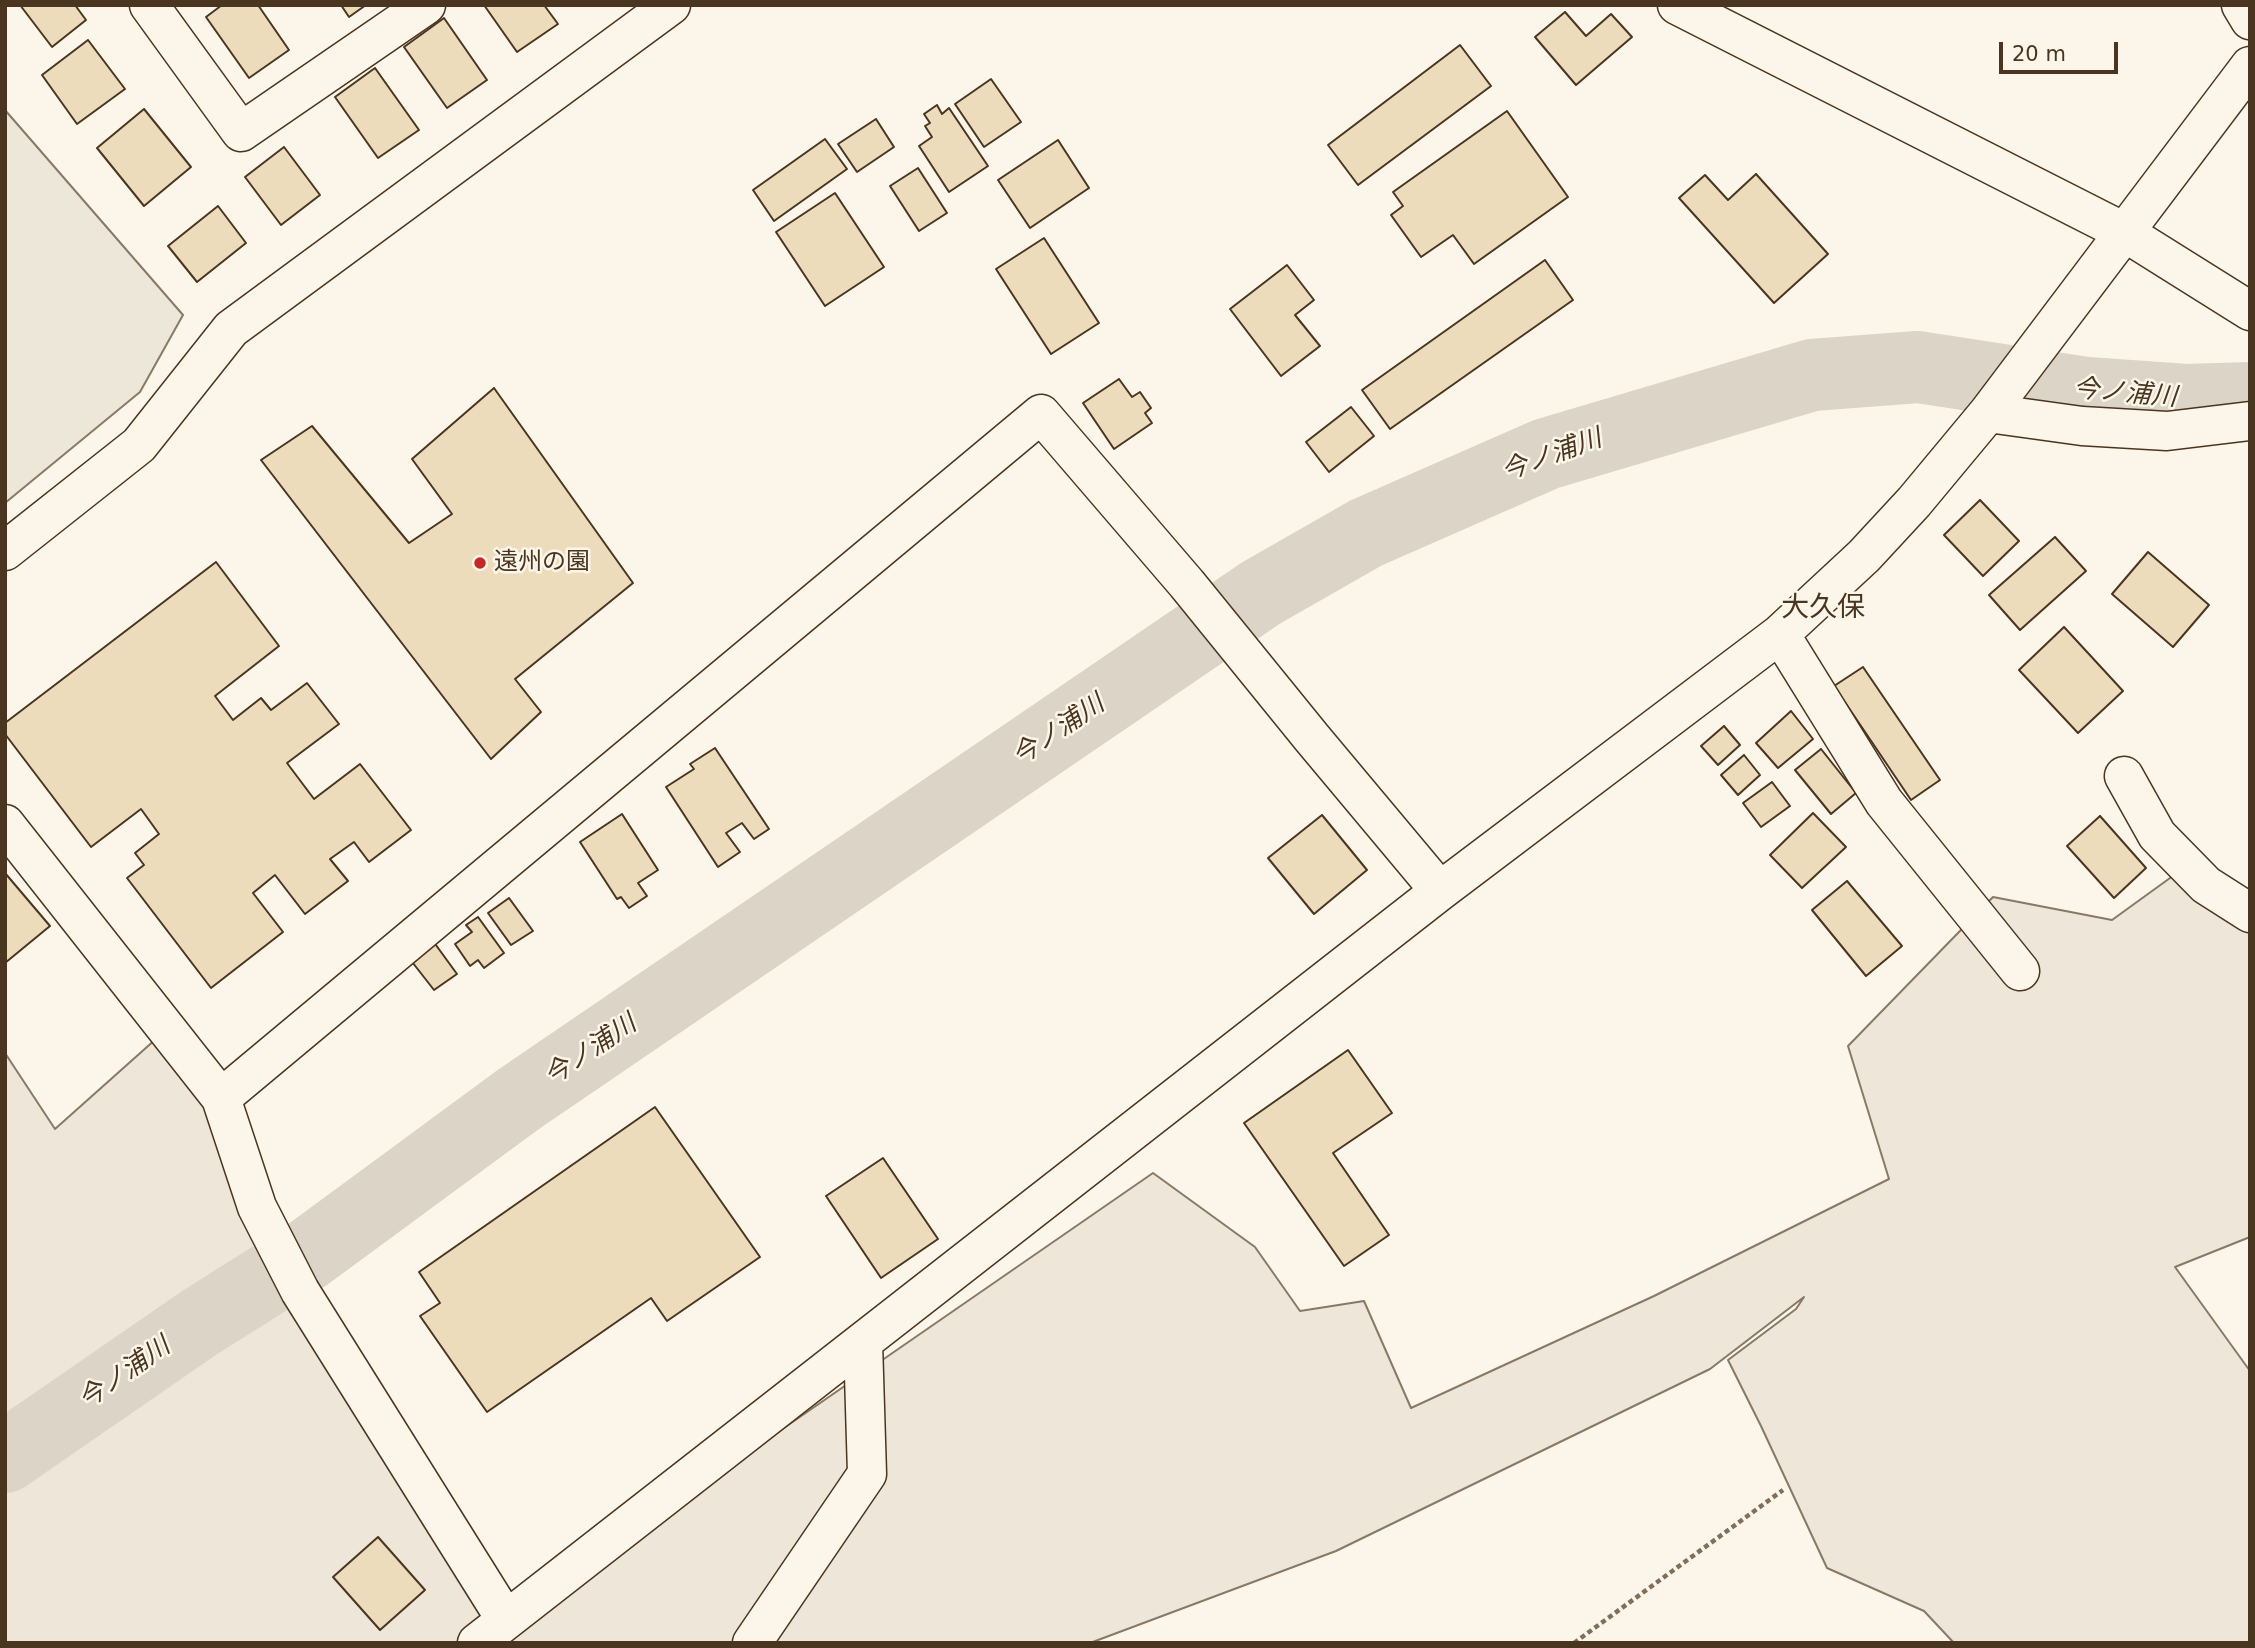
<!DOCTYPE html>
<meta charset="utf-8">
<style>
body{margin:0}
#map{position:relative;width:2255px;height:1648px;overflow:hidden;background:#fbf6e9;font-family:"DejaVu Sans",sans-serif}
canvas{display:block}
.frame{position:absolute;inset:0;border:7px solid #4a3520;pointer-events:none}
.scale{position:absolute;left:1999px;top:42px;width:119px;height:32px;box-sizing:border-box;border:4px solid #4a3520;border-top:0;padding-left:9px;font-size:21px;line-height:24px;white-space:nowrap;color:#4a3520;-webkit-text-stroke:5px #fbf6e9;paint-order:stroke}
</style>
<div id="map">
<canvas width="2255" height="1648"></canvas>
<div class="frame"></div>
<div class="scale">20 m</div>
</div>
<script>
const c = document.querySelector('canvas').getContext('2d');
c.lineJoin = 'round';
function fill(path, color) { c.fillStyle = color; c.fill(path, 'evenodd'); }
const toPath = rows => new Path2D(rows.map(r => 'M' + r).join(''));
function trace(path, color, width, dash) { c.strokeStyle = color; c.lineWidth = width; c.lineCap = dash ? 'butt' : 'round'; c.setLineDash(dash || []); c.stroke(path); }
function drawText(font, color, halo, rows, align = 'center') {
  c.font = font + ' "DejaVu Sans","Noto Sans JP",sans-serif'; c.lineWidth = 5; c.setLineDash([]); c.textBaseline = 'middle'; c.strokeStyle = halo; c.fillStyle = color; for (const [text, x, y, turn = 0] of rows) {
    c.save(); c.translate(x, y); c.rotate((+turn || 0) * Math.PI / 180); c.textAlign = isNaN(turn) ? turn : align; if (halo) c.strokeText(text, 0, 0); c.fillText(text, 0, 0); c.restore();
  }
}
const green = toPath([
 [2188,865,2250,909,2250,1237,2175,1267,2250,1371,2250,1643,1954,1643,1924,1611,1827,1568,1761,1426,1728,1360,1796,1309,1804,1297,1710,1369,1336,1551,1090,1643,5,1643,5,1053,55,1129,166,1030,221,1098,256,1231,506,1620,1153,1173,1255,1247,1300,1311,1364,1301,1411,1408,1654,1296,1889,1179,1848,1046,1993,897,2112,920,2188,865]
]);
fill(green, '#ede6d9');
trace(green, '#887966', 2);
const parking = toPath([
 [5,110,183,315,140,392,5,503,5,110]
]);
fill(parking, '#ede7d9');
trace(parking, '#887966', 2);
trace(toPath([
 [5,1457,199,1323,307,1255,519,1099,1261,593,1366,533,1546,454,1812,375,1918,367,2087,393,2186,400,2250,398]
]), '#dcd4c6', 72);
const building = toPath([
 [20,5,75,5,86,20,52,47,20,5],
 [222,5,258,5,289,50,249,78,206,17,222,5],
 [341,5,366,5,349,17,341,5],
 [484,5,544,5,558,24,517,52,484,5],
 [1565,12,1586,36,1611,14,1632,37,1576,85,1535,37,1565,12],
 [444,18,487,80,447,108,404,47,444,18],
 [88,40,125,89,77,124,42,75,88,40],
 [1460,45,1491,86,1358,185,1328,145,1460,45],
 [375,68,419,130,378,158,335,97,375,68],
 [991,79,1021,122,984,147,955,104,991,79],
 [937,105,942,114,949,108,988,166,949,192,919,146,932,137,925,126,930,123,924,114,937,105],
 [144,109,191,167,144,206,97,148,144,109],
 [1507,111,1568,197,1474,264,1453,235,1421,257,1391,215,1403,206,1393,192,1507,111],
 [876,119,894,147,857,172,838,144,876,119],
 [825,139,847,169,774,221,753,190,825,139],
 [1058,140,1089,188,1030,228,998,180,1058,140],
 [284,147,320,195,281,225,245,177,284,147],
 [918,168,947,213,919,231,890,186,918,168],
 [1756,174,1828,254,1774,303,1679,198,1705,175,1728,200,1756,174],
 [835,193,884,267,825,306,776,232,835,193],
 [218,206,246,243,197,282,168,246,218,206],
 [1044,238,1099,323,1051,354,996,269,1044,238],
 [1545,260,1573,300,1390,429,1362,390,1545,260],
 [1287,265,1314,300,1295,315,1320,346,1281,376,1230,309,1287,265],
 [1119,379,1132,397,1140,392,1151,408,1145,413,1152,423,1114,449,1083,403,1119,379],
 [494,388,633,583,515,679,541,712,491,759,261,460,312,426,409,543,452,514,412,459,494,388],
 [1351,407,1374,436,1329,472,1306,442,1351,407],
 [1980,500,2019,541,1983,576,1944,535,1980,500],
 [2055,537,2086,571,2020,630,1989,595,2055,537],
 [2148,552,2209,605,2173,647,2112,594,2148,552],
 [216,562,279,646,215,696,233,720,261,698,271,710,307,683,339,724,287,763,314,799,360,764,411,830,369,862,354,842,330,859,348,881,305,914,275,875,253,893,283,932,211,988,127,878,144,865,135,853,159,834,141,809,91,847,5,734,5,723,216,562],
 [2064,627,2123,691,2078,733,2019,670,2064,627],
 [1863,667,1940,780,1911,800,1834,686,1863,667],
 [1791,711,1813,739,1778,768,1756,743,1791,711],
 [1724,726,1740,745,1718,765,1701,746,1724,726],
 [715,748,769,829,754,839,742,823,726,833,740,852,718,867,666,787,694,769,690,764,715,748],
 [1821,749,1856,793,1831,814,1795,770,1821,749],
 [1744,755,1760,775,1738,795,1721,775,1744,755],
 [1772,782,1790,806,1761,827,1743,803,1772,782],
 [1813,813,1846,847,1802,888,1770,855,1813,813],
 [622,814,658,870,638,883,647,896,629,908,621,897,617,899,580,842,622,814],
 [1322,815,1367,870,1314,914,1268,858,1322,815],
 [2100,816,2146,868,2114,898,2067,846,2100,816],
 [5,873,50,926,5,963,5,873],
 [1847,881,1902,946,1866,976,1812,910,1847,881],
 [509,898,533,931,511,945,488,913,509,898],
 [478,917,504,953,484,968,478,960,470,966,455,944,472,932,466,925,478,917],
 [433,941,457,974,434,990,409,958,433,941],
 [1348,1050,1392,1113,1333,1153,1389,1235,1344,1266,1244,1123,1348,1050],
 [655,1107,760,1257,667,1321,651,1298,487,1412,420,1316,440,1303,419,1272,655,1107],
 [883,1158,938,1239,881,1278,826,1196,883,1158],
 [378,1537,425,1590,380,1630,333,1577,378,1537]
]);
fill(building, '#ecdcbc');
trace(building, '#4a3520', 2);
const minor = toPath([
 [149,5,241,132,426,5],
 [1677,5,2124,232,2250,311],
 [2241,5,2250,20],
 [1988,413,2082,426,2167,431,2250,421],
 [5,551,139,445,231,329,671,5],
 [1780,634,1884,802,2020,971],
 [2124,776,2157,835,2206,885,2250,913],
 [5,824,221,1098,257,1207,300,1291,506,1620],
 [221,1098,1041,414,1187,584,1312,738,1440,891],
 [477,1643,1440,891,1780,634,1864,556,1914,502,1988,413,2250,66],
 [752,1643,867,1474,863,1342]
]);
trace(minor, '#4a3520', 41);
trace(toPath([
 [1574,1643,1783,1490]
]), '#7f6f5c', 4.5, [5, 3.5]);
trace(minor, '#fbf6e9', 38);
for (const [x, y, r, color] of [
 [480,563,7,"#c62828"]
]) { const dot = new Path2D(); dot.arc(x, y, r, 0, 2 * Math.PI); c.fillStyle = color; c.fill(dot); trace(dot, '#fbf6e9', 2.5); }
drawText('24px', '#4a3520', '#fbf6e9', [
 ["遠州の園",494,563]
], 'left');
drawText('italic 26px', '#4a3520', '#fbf6e9', [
 ["今ノ浦川",2125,394,5],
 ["今ノ浦川",1552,456,-20],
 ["今ノ浦川",1059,731,-34],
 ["今ノ浦川",591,1051,-34],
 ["今ノ浦川",125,1374,-35]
]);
drawText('28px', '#4a3520', '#fbf6e9', [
 ["大久保",1823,609]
]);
</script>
